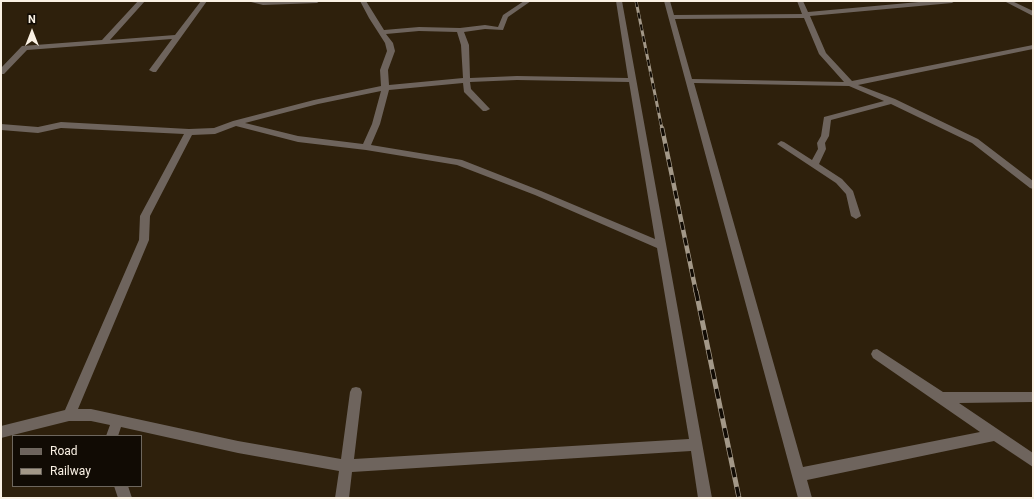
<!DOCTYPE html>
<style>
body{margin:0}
#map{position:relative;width:1034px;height:499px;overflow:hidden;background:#2e200c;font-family:Roboto,sans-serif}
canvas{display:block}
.frame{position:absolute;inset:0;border:2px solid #faf1e4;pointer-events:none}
.legend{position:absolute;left:12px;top:435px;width:130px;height:52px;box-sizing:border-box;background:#110b04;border:1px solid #6e675e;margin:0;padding:5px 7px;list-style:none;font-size:12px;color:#faf1e4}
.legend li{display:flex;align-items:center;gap:8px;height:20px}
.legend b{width:20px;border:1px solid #6e675e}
.north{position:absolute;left:12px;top:12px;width:40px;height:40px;-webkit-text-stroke:3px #110b04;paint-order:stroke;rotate:0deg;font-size:11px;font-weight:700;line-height:16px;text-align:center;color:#faf1e4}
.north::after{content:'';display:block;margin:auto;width:14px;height:18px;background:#faf1e4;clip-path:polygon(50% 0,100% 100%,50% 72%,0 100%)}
</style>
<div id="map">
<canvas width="1034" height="499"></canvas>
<div class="frame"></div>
<ul class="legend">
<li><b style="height:5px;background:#6e645d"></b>Road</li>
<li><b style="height:5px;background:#a39888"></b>Railway</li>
</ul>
<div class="north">N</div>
</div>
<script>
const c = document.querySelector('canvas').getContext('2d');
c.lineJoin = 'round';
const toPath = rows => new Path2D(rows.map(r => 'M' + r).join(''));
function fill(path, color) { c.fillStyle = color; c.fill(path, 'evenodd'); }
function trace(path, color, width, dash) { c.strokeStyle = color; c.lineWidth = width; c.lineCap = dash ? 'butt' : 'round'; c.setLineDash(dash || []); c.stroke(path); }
fill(toPath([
 [138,1,145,1,110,40,175,35,201,1,207,1,156,72,153,72,149,70,172,39,27,50,4,74,1,74,1,68,22,46,102,40,138,1],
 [247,1,320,1,317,3,263,5,247,1],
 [360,1,366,1,384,30,419,27,460,28,485,25,498,27,503,15,524,1,531,1,508,17,503,30,485,29,464,32,469,45,470,78,517,76,628,78,616,1,622,1,712,498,698,498,691,451,352,472,349,498,335,498,339,471,238,453,121,427,118,436,106,436,110,425,91,421,69,421,1,438,1,426,65,410,139,240,140,216,184,134,61,128,38,133,1,130,1,124,38,127,61,122,189,129,214,128,233,121,314,100,381,86,380,70,387,51,385,43,369,18,360,1],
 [419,31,457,32,461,45,463,78,389,85,388,70,395,51,393,43,386,34,419,31],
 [517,80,629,82,655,239,541,191,462,160,371,145,380,124,389,90,463,83,464,92,483,111,486,111,490,109,471,89,470,82,517,80],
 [381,91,372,124,363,144,298,136,245,123,318,104,381,91],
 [236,126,298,142,366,150,457,165,535,195,657,248,689,439,354,459,362,392,360,388,356,387,352,388,350,392,341,459,238,441,91,409,78,409,149,240,150,216,192,135,215,134,236,126],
 [664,1,670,1,674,15,802,14,797,1,803,1,808,12,930,1,955,1,952,3,810,16,826,53,852,81,1033,45,1033,49,858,85,895,99,978,139,1033,181,1033,189,1030,188,972,143,891,104,831,120,829,136,825,143,826,149,819,164,842,179,853,191,861,216,856,219,851,216,846,194,836,183,777,144,781,141,784,142,812,160,818,149,817,143,821,136,824,117,884,101,849,86,694,83,803,467,980,432,873,358,871,354,873,350,877,349,943,392,1033,392,1033,402,959,403,1033,453,1033,467,994,441,807,480,812,498,798,498,664,1],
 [804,18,819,54,844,82,692,79,675,19,804,18],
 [1004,1,1012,1,1033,11,1033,16,1004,1],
 [114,486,128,486,132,498,118,498,114,486]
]), '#6e645d');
const railFar2 = toPath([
 [636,1,662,129]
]);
const railFar1 = toPath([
 [662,128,696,292]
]);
const rail = toPath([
 [696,291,739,498]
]);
trace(railFar2, '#a39888', 3);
trace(railFar1, '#a39888', 4.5);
trace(rail, '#a39888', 5);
trace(railFar2, '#110b04', 2, [6]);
trace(railFar1, '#110b04', 3, [8]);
trace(rail, '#110b04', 3.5, [10]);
</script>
